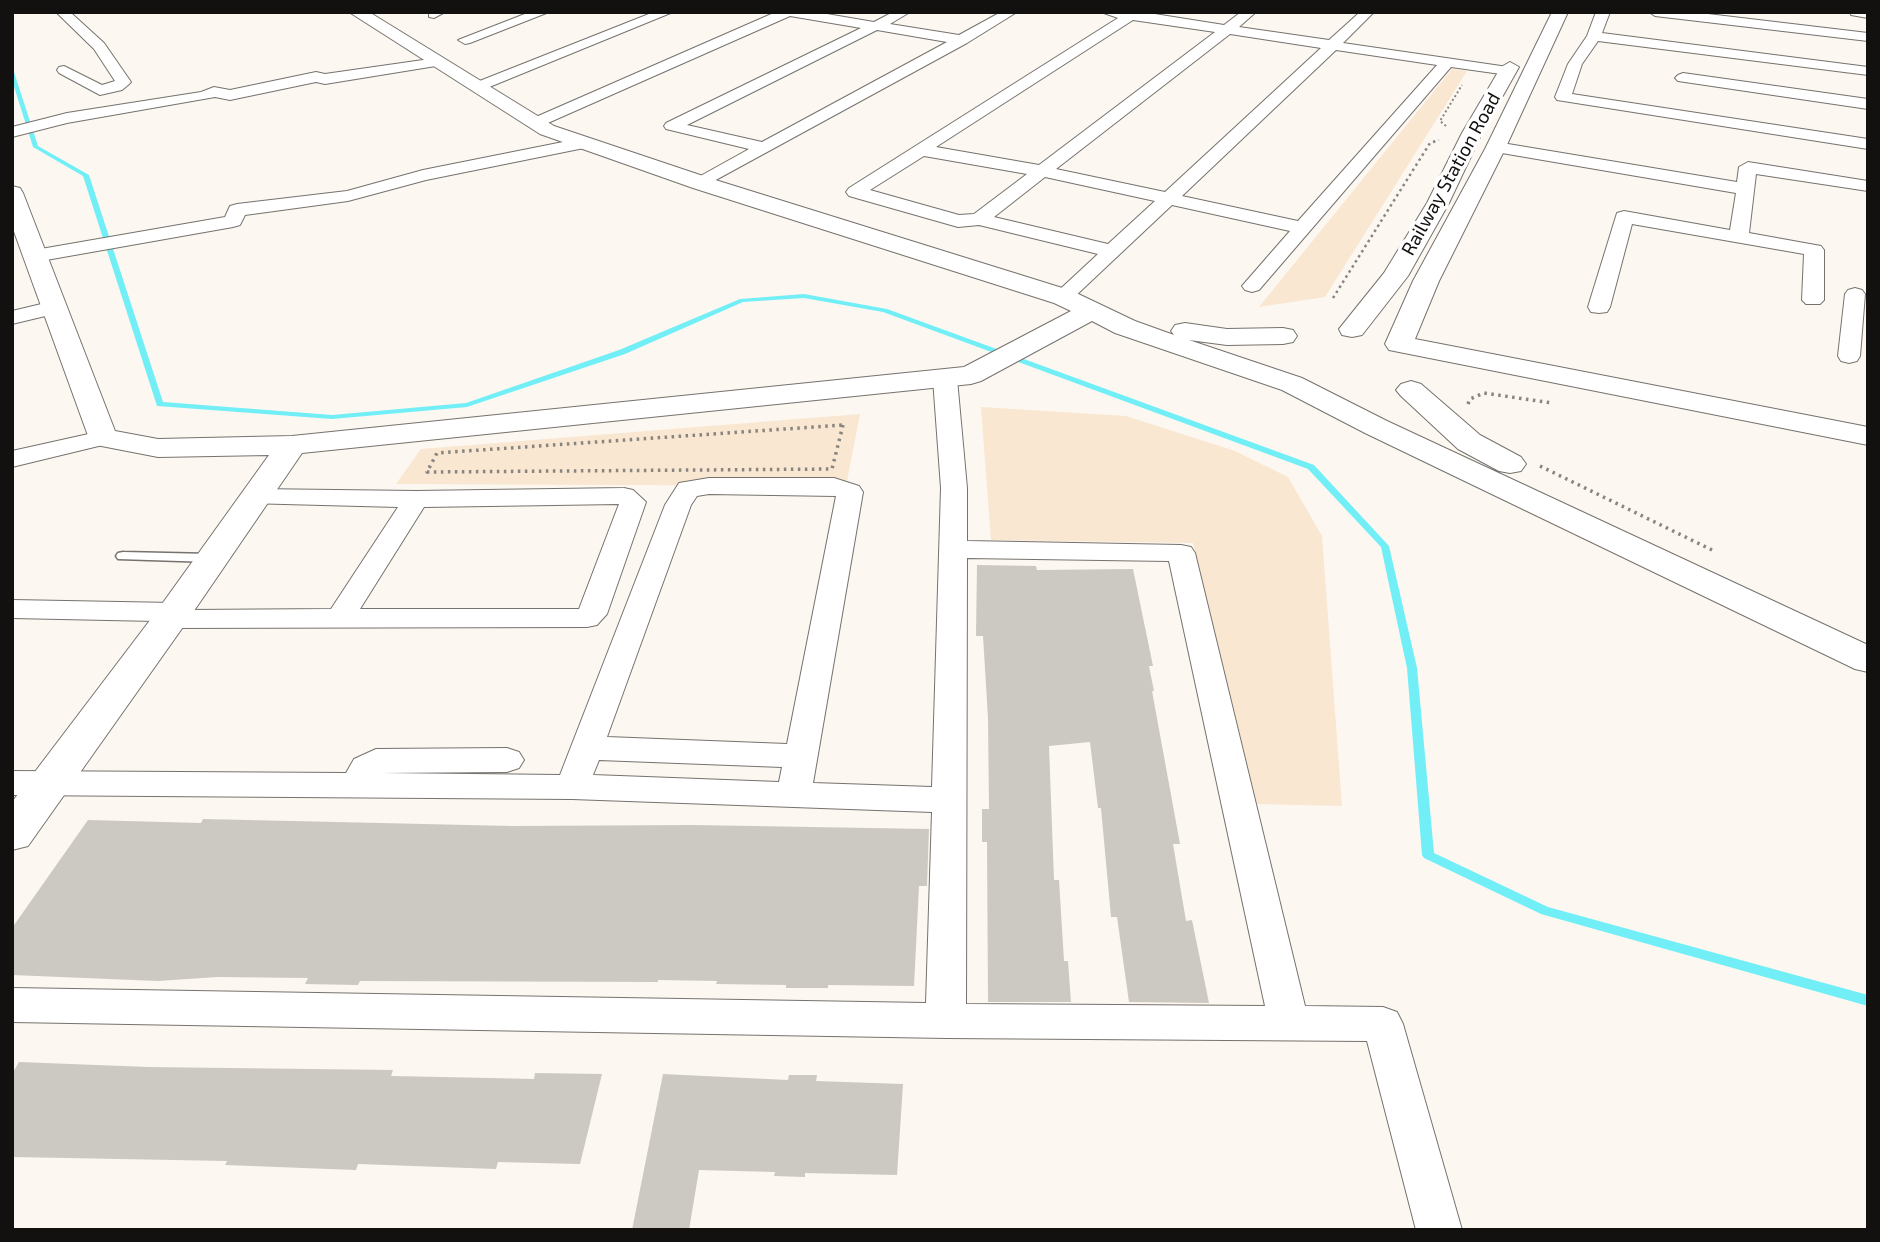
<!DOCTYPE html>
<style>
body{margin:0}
#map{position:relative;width:1880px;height:1242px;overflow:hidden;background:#fcf7f1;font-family:"Exo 2",sans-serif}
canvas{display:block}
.frame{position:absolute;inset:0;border:14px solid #12110f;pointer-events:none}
</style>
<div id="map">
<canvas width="1880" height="1242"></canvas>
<div class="frame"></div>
</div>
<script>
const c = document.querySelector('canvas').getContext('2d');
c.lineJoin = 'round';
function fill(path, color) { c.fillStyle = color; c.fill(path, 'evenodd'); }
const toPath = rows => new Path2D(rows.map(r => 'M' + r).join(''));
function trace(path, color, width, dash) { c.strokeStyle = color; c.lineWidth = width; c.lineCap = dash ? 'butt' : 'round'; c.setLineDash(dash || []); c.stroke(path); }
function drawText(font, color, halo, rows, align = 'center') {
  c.font = font + ' "Exo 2",sans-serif'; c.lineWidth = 7; c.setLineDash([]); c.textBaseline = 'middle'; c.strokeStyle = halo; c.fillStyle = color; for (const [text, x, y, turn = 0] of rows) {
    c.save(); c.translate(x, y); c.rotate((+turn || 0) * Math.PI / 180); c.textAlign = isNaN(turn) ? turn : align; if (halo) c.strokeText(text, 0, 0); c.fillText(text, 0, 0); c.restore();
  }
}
fill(toPath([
 [1452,69,1467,71,1325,297,1259,307],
 [981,407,1126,416,1235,451,1288,477,1322,536,1342,806,1257,804,1193,543,991,540],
 [860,414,846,486,396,484,421,449]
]), '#f9e7d1');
fill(toPath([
 [12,71,14,72,38,146,89,175,163,402,332,415,466,403,619,350,740,299,804,294,887,309,1314,465,1389,546,1417,668,1434,853,1548,907,1868,995,1868,1006,1541,914,1424,858,1422,855,1407,668,1381,547,1308,469,883,312,804,298,743,302,625,354,467,407,332,419,157,406,83,176,33,147,12,80,12,71]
]), '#72eff6');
fill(toPath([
 [977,565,1036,566,1037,570,1133,569,1153,666,1149,666,1154,691,1152,691,1180,844,1173,844,1186,921,1192,920,1209,1003,1129,1002,1117,917,1111,917,1101,808,1098,808,1090,742,1049,746,1054,880,1059,880,1064,961,1068,961,1071,1002,988,1002,987,842,982,842,982,809,989,809,988,718,983,636,976,636],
 [203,819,512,826,694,825,929,829,927,886,919,886,914,986,828,985,828,988,786,988,786,985,716,984,717,981,658,980,658,982,360,981,358,985,305,984,308,978,217,977,158,981,12,975,12,928,88,820,201,823],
 [19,1062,148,1067,393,1070,391,1076,490,1078,534,1079,535,1073,602,1074,580,1164,498,1162,496,1169,358,1164,356,1170,225,1165,227,1161,12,1157,12,1074],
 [663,1074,788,1080,789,1075,817,1075,816,1081,903,1084,897,1175,805,1173,805,1177,774,1176,775,1172,699,1170,689,1230,632,1230]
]), '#ccc8c2');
const service = toPath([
 [123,552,211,554,218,558,211,562,118,559,116,556,118,553,123,552]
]);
const minor = toPath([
 [56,12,70,12,104,43,131,82,128,85,122,90,100,95,59,73,57,70,59,67,64,66,102,85,115,81,94,49,56,12],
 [429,12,445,12,434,18,429,17,429,12],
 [530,12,549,12,470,43,465,44,458,40,530,12],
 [654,12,673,12,482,90,472,90,469,87,472,84,654,12],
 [776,12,815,12,874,22,893,12,910,12,890,24,959,35,1001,12,1017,12,967,43,701,188,692,183,695,179,749,149,666,129,664,126,666,123,861,28,790,16,541,126,529,126,527,123,529,120,776,12],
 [877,30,947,42,762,142,687,125,877,30],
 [1101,12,1142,12,1224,25,1241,12,1256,12,1239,27,1329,40,1360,12,1374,12,1343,43,1508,67,1515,71,1508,75,1451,67,1259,290,1252,292,1245,290,1242,286,1290,231,1172,205,1070,301,1063,303,1056,301,1053,297,1056,293,1098,254,979,225,958,227,849,196,846,192,849,188,1118,18,1101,12],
 [1133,20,1215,32,1039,165,936,147,1133,20],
 [1230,34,1321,48,1165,192,1056,169,1230,34],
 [1336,50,1437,65,1298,221,1182,196,1336,50],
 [924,156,1027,174,974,214,959,215,870,190,924,156],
 [1045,177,1155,201,1108,244,994,217,1045,177],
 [1596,12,1610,12,1602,33,1868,67,1868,75,1598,41,1582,64,1572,94,1868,139,1868,149,1557,100,1555,97,1568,64,1587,36,1596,12],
 [1649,12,1691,12,1868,33,1868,41,1655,16,1649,12],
 [1850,12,1868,12,1868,18,1851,15,1850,12],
 [437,58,442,59,444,62,442,65,325,84,316,82,230,100,215,97,67,123,12,137,12,127,67,113,201,92,214,87,230,90,316,72,325,74,437,58],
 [1683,73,1868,99,1868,109,1678,81,1675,78,1678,75,1683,73],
 [583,138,591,143,589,147,426,180,348,201,245,215,240,225,233,227,35,262,28,260,25,256,28,252,35,250,225,217,230,206,237,204,347,191,423,170,583,138],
 [1496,142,1737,182,1739,167,1748,162,1868,181,1868,191,1756,174,1749,233,1821,246,1824,250,1824,300,1820,304,1806,304,1802,300,1804,254,1632,224,1610,307,1607,312,1599,313,1591,312,1588,307,1617,213,1624,211,1730,230,1736,193,1490,151,1488,147,1496,142],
 [1855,288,1862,290,1865,294,1860,356,1857,361,1849,363,1841,361,1838,356,1845,294,1848,290,1855,288],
 [54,301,62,302,65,307,62,312,12,324,12,311,54,301],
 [945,372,953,374,957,379,967,488,967,541,1181,545,1191,547,1195,553,1305,1006,1383,1007,1397,1012,1403,1024,1462,1230,1416,1230,1367,1041,946,1038,12,1022,12,988,926,1003,932,812,572,799,12,795,12,771,346,773,354,759,376,749,507,748,519,752,524,760,519,768,507,772,382,773,560,775,665,505,679,483,709,478,834,478,859,486,863,492,813,783,932,787,941,488,933,379,937,374,945,372],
 [709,494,836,496,787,744,607,737,691,505,697,496,709,494],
 [967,558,1169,561,1265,1006,966,1004,967,558],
 [599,760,782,767,779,782,593,775,599,760],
 [102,431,111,433,114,438,111,443,12,467,12,451,102,431],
 [624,488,633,490,646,502,607,614,597,625,587,627,170,628,160,626,156,621,12,618,12,600,174,603,184,605,187,610,331,609,398,507,246,503,242,497,246,491,255,489,416,491,624,488],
 [619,504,579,609,360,609,424,507,619,504]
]);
const tertiary = toPath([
 [349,12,369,12,554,126,709,178,1072,291,1135,321,1174,335,1171,331,1175,325,1185,323,1227,329,1283,328,1293,330,1297,336,1293,342,1283,344,1227,345,1189,340,1302,378,1387,421,1868,645,1868,672,1855,669,1365,433,1282,390,1115,333,1092,321,981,381,971,384,302,453,183,627,28,846,12,850,12,802,157,611,269,455,158,457,91,444,12,226,12,186,20,188,23,193,115,431,158,439,292,436,964,367,1071,311,1054,303,693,188,540,134,349,12],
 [1552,12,1568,12,1505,149,1439,281,1415,339,1868,427,1868,445,1389,350,1385,344,1413,281,1485,149,1552,12],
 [1510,62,1519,67,1482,133,1449,203,1408,276,1362,335,1352,337,1342,335,1339,329,1384,273,1427,203,1462,133,1501,67,1510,62],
 [1411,381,1421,384,1480,435,1521,457,1526,464,1521,471,1510,473,1499,471,1458,449,1401,396,1396,390,1401,384,1411,381]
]);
trace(service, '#76726d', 3);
trace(minor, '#76726d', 2);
trace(tertiary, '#76726d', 2);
trace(toPath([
 [1446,126,1440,121,1462,85]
]), '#888581', 2, [2, 2.5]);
trace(toPath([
 [1333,298,1430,143,1439,140]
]), '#888581', 2.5, [2.5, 3.5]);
trace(toPath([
 [1468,404,1470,399,1484,393,1552,403],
 [843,425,832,469,427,472,437,453,843,425],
 [1540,466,1712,550]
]), '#888581', 3.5, [2.5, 4.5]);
fill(service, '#fff');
fill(minor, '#fff');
fill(tertiary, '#fff');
drawText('19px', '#12110f', '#fff', [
 ["Railway Station Road",1451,174,-61]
]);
</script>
